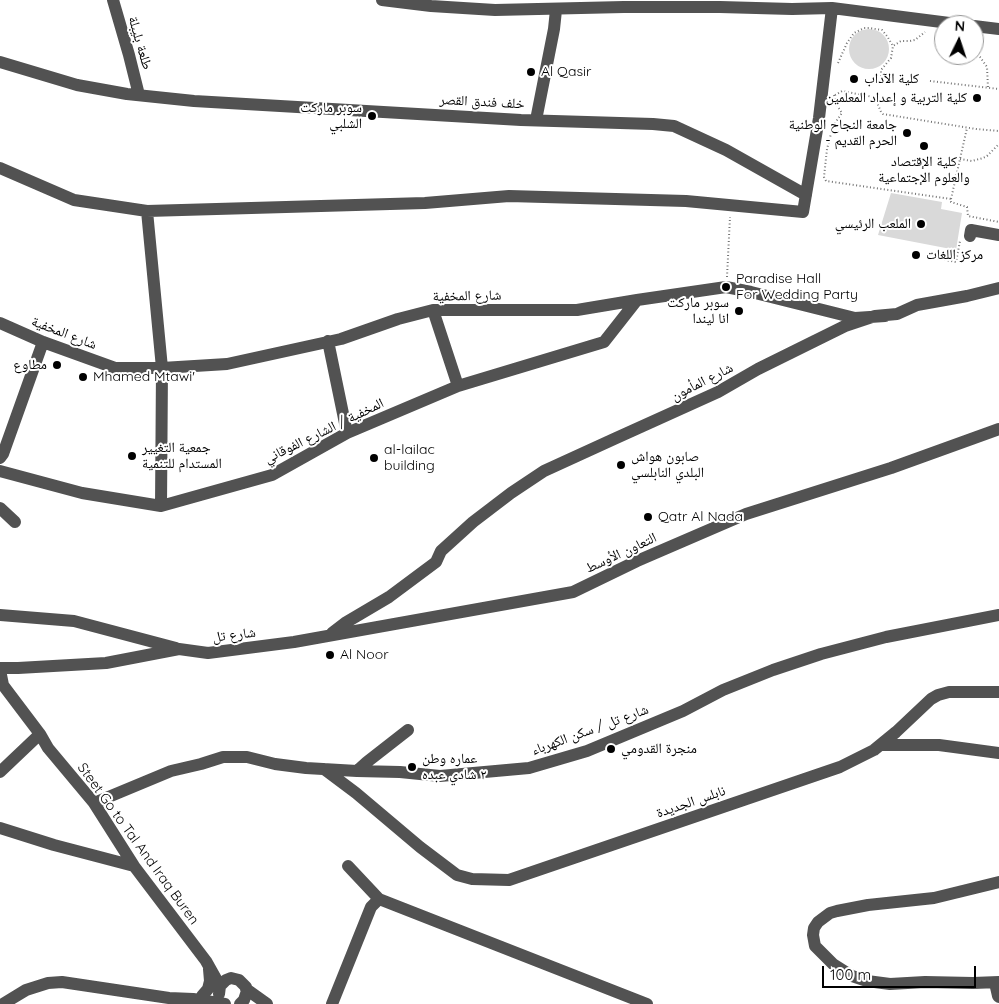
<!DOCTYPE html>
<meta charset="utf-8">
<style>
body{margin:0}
#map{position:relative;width:999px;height:1004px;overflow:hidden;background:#fff;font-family:Quicksand,sans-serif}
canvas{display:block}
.north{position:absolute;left:934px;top:15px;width:50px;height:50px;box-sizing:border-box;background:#fff;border:1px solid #999;border-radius:50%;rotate:4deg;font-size:14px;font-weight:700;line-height:20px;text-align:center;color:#000}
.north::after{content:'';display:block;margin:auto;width:18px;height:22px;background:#000;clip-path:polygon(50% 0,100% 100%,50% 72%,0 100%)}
.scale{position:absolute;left:822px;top:966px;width:154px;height:22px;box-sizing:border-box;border:2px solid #000;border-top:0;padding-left:6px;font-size:15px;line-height:18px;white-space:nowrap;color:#000;-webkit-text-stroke:4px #fff;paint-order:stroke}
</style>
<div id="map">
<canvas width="999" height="1004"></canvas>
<div class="north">N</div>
<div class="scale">100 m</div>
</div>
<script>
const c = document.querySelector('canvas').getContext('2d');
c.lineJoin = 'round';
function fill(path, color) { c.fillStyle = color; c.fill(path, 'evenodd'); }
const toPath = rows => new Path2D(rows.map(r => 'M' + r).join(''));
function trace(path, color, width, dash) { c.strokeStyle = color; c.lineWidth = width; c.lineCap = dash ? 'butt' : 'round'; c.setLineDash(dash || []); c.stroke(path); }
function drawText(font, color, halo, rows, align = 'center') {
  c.font = font + ' Quicksand,"Noto Naskh Arabic",sans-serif'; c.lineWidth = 4; c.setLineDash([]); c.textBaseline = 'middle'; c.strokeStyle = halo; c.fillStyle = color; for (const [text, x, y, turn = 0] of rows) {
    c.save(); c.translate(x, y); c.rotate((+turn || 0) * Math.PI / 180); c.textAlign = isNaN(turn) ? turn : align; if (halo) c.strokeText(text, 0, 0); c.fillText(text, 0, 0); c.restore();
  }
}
fill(toPath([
 '849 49a20 20 0 1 1 40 0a20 20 0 1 1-40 0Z',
 [891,193,942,202,941,209,962,213,956,250,878,235]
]), '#d9d9d9');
trace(toPath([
 [974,53,980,57,987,67,988,88],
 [838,63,847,43,854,33,864,28,869,28,882,30,887,36,893,46,901,41,910,41,915,40,925,32],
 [930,81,999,89],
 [885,82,881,75,881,70,891,58,893,46],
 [834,95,838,107,842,113,833,126,827,149,824,177,826,181,951,199,951,202,967,207,968,216,999,222],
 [835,95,842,91,873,97,875,98,881,112,883,114,976,129,999,131],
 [960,159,972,161,983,158,987,156,999,144],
 [951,199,967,128],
 [934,258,956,262,960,241],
 [727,277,730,217]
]), '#747474', 2, [1, 2.5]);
trace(toPath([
 [113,0,129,55,139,95],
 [382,0,431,6,495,10,624,7,720,7,792,9,832,8,965,25],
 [974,26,999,29],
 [0,62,77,85,127,94,194,101,521,120,653,124,674,126,726,150,806,195],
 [536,120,554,29,556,10],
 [0,168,74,200,147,211,425,203,509,196,686,201,803,212,819,118,832,8],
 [147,211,162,368,161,506],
 [970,236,971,230,999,235],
 [433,310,458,386],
 [0,323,43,342,115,368,162,368,227,364,341,339,398,319,433,310,577,310,637,300,726,287,751,292,855,318,885,316],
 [328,341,347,433],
 [0,458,3,454,43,342],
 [0,471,82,493,161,506,272,475,347,433,458,386,604,342,637,300],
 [0,508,15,522],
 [0,615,74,621,176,648],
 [332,633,345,623,389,597,436,562,441,551,473,522,511,493,544,471,614,439,718,392,758,369,845,326,875,316,897,314,917,305,967,296,999,288],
 [0,668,18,668,106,663,179,649,208,653,294,642,573,592,637,561,746,514,891,468,999,429],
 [1,668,1,675,3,685,40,734,48,748,94,803,134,866,206,961,220,986],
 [880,745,939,745,999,753],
 [324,769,356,793,420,847,457,875,472,879,509,880,840,767,874,750,896,732,931,699,938,695,949,692,999,692],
 [357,771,367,762,408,730],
 [0,772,40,734],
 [94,803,171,771,201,764,223,757,247,757,275,764,306,768,357,771,400,772,440,776,529,768,587,751,683,711,723,690,773,670,821,654,886,637,999,615],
 [0,828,54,845,134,866],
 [348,866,379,899,647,1004],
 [999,882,934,898,868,905,837,911,830,913,818,922,814,928,813,935,815,946,833,964,852,976,867,981,890,984,925,982,973,983,999,982],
 [995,983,998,996,999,997],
 [246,989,267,1004],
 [219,994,220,986,226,980,231,978,239,980,246,987,247,991,244,1000,240,1004],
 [202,996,208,989,210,981,209,969],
 [3,1004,26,990,48,983,62,982,169,998,193,999,225,1004],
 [332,1004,371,907,379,899]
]), '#525252', 12);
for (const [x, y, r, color] of [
 [531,72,5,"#000"],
 [854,79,5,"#000"],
 [977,98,5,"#000"],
 [372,116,5,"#000"],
 [907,133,5,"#000"],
 [924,146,5,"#000"],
 [921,224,5,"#000"],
 [916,255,5,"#000"],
 [726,287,5,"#000"],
 [739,311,5,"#000"],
 [57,365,5,"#000"],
 [83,377,5,"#000"],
 [132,456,5,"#000"],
 [374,458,5,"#000"],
 [621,465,5,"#000"],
 [648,517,5,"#000"],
 [330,655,5,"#000"],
 [611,749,5,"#000"],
 [412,767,5,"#000"]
]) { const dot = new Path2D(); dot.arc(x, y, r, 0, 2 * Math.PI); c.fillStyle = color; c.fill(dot); trace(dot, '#fff', 2); }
drawText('14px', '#000', '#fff', [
 ["طلعة بليبلة",140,43,74],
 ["خلف فندق القصر",482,102,3],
 ["شارع المخفية",467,296,-1],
 ["شارع المخفية",64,333,21],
 ["شارع المأمون",702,382,-27],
 ["المخفية / الشارع الفوقاني",324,431,-26],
 ["التعاون الأوسط",621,553,-25],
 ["شارع تل",234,635,-7],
 ["شارع تل / سكن الكهرباء",590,730,-20],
 ["نابلس الجديدة",691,802,-19],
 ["Steet Go to Tal And Iraq Buren",138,844,54]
]);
drawText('14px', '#000', '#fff', [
 ["Al Qasir",541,72],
 ["كلية الآداب",864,79],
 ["كلية التربية و إعداد المعلمين",967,98,"right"],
 ["سوبر ماركت",362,108,"right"],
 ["الشلبي",362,124,"right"],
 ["جامعة النجاح الوطنية",897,125,"right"],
 ["- الحرم القديم",897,141,"right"],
 ["كلية الإقتصاد",924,162,"center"],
 ["والعلوم الإجتماعية",924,178,"center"],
 ["الملعب الرئيسي",911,224,"right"],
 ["مركز اللغات",926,255],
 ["Paradise Hall",736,279],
 ["For Wedding Party",736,295],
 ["سوبر ماركت",729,303,"right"],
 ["انا ليندا",729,319,"right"],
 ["مطاوع",47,365,"right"],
 ["Mhamed Mtawi'",93,377],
 ["جمعية التغيير",142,448],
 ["المستدام للتنمية",142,464],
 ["al-lailac",384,450],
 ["building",384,466],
 ["صابون هواش",631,457],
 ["البلدي النابلسي",631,473],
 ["Qatr Al Nada",658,517],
 ["Al Noor",340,655],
 ["منجرة القدومي",621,749],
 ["عماره وطن",422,759],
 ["٢ شادي عبده",422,775]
], 'left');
</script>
